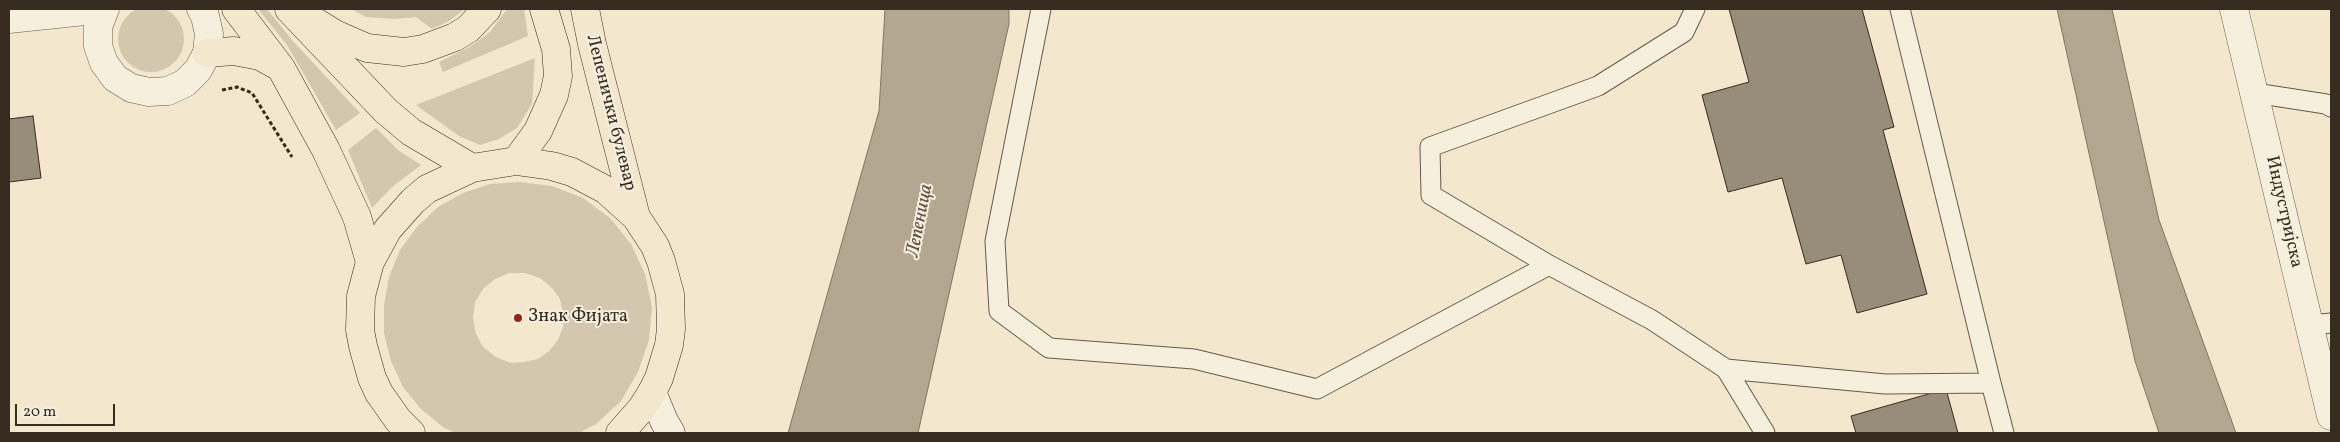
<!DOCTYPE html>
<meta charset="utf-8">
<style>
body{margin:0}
#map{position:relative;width:2340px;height:442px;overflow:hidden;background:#f3e7cd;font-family:Vollkorn,serif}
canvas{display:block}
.frame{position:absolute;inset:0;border:10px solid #362c20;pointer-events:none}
.scale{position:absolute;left:15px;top:404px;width:100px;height:22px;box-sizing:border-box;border:2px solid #362c20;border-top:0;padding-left:6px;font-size:15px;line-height:18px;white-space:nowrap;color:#362c20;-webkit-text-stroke:4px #f7efde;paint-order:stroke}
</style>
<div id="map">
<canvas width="2340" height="442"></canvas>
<div class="frame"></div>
<div class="scale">20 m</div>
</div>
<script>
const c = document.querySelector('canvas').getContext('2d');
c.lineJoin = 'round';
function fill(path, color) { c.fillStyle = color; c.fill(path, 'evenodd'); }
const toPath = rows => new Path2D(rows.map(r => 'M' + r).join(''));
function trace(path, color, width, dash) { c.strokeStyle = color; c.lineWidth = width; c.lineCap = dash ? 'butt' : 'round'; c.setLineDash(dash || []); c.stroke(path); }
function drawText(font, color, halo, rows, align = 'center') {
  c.font = font + ' Vollkorn,serif'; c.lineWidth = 4; c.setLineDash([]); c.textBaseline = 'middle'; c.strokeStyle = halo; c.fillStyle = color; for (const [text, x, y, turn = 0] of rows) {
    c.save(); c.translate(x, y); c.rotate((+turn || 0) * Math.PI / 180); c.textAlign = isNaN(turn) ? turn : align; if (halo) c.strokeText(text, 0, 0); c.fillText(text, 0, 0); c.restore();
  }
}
fill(toPath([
 '118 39a33 33 0 1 1 66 0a33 33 0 1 1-66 0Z',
 [258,9,267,9,292,40,360,113,336,130,287,45],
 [351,9,465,9,449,21,432,29,416,17,394,19,366,17],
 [507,9,524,9,528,36,443,72,439,62,471,46,490,32],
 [535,58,532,104,517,128,499,139,480,145,459,136,416,105],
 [376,128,398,150,421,165,392,187,372,208,348,150],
 [519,182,552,186,583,198,610,218,631,244,645,274,652,307,649,340,638,372,621,401,596,424,579,433,455,433,443,427,421,409,403,387,391,361,384,333,384,305,389,277,400,250,417,227,438,207,463,193,490,184],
 [509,273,525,273,540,278,552,288,560,299,563,313,563,327,558,340,549,351,538,359,524,362,510,363,496,357,483,347,476,334,473,318,475,302,483,289,495,279]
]), '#d3c7b0');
const water = toPath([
 [885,9,1009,9,1009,24,918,433,788,433,879,111,885,9],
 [2057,9,2112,9,2159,220,2236,433,2159,433,2135,361,2057,9]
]);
fill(water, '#b3a792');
trace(water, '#817664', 1);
const building = toPath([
 [1729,9,1862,9,1894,127,1883,130,1927,294,1857,313,1841,255,1806,264,1782,178,1728,192,1702,95,1749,82,1729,9],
 [33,116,41,178,9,182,9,119,33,116],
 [1946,389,1958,433,1856,433,1851,416,1946,389]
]);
fill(building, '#988d7a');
trace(building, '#362c20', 1);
const lane = toPath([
 [1041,9,995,241,999,311,1049,348,1194,359,1317,389,1549,265],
 [1695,9,1684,32,1598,86,1430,147,1431,195,1549,265,1652,320,1726,369,1885,384,1991,383,2004,433],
 [1900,9,1991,383],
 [2255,93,2326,104,2331,107],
 [2310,325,2331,323],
 [1726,369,1765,433]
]);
const street = toPath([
 [105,9,98,27,98,46,104,63,115,78,131,88,149,92,168,91,185,83,198,70,207,53,209,34,205,16,201,9],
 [2234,9,2331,416],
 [9,19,104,9]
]);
const secondary = toPath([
 [652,392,664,421,671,433]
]);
const primary = toPath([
 [236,9,281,68,326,150,357,217,370,262],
 [289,9,386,111,411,132,472,168],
 [585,9,592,44,636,217],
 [312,20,335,34,367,48,404,52,423,49,455,37,468,29,487,9],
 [207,53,234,51,260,56,280,67],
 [516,161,538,131,554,95,558,76,556,49,544,9],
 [411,433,398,420,379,393,372,378,363,346,360,330,361,296,370,262,388,229,413,201,427,189,472,168,516,161,552,166,572,172,606,190,636,217,655,246,661,261,670,294,671,329,669,345,659,378,652,392,642,408,620,433]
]);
trace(lane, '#655b4b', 21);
trace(street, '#655b4b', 29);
trace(secondary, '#362c20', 29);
trace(primary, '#362c20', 29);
trace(toPath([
 [222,90,237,87,252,93,292,157]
]), '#362c20', 3, [4, 2.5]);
trace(lane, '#f7efde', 19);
trace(street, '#f7efde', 28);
trace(secondary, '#f7efde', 28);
trace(primary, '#f3e7cd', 28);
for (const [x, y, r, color] of [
 [518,318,5,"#8f2418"]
]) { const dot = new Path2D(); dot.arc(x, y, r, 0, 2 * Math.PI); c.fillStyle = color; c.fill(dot); trace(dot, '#f7efde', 2); }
drawText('18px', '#362c20', '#f7efde', [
 ["Лепенички булевар",610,113,76],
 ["Индустријска",2283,212,77]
]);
drawText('18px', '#362c20', '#f7efde', [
 ["Знак Фијата",528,318]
], 'left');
drawText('italic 19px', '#5c5142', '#f7efde', [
 ["Лепеница",921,221,-79]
]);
</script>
